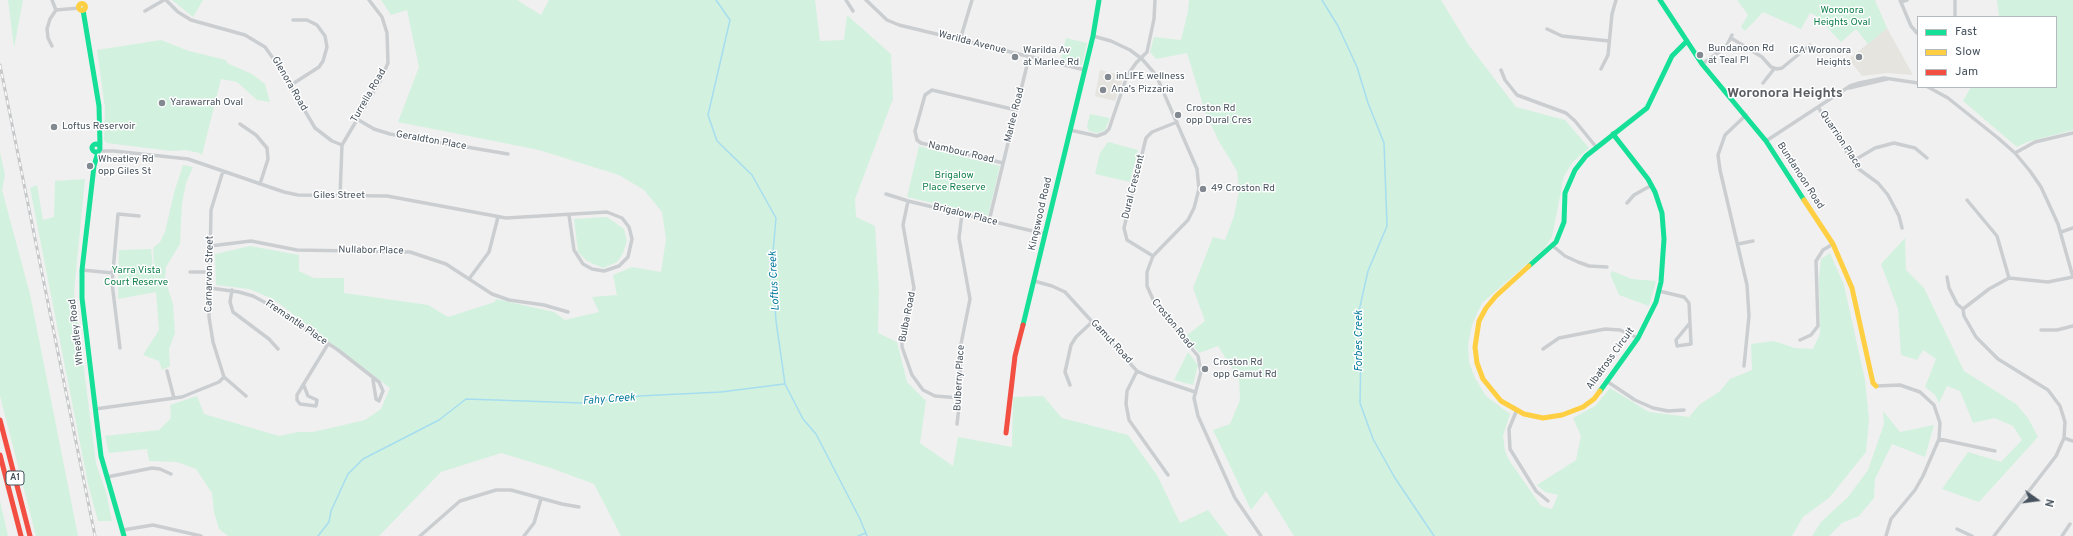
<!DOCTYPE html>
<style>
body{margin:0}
#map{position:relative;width:2073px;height:536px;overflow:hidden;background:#f0f0f0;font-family:Overpass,sans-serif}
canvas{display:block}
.legend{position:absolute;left:1917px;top:16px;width:140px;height:72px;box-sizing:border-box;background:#fff;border:1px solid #b5babe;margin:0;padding:5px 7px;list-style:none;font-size:12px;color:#46525d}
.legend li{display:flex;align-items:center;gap:8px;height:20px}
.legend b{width:20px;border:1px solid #b5babe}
.north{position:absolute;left:2017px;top:480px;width:40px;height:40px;-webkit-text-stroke:3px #fff;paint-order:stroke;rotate:104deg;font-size:11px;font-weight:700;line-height:16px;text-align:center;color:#46525d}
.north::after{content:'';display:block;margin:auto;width:14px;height:18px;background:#46525d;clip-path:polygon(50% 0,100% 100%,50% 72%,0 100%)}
</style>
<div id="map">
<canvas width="2073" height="536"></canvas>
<ul class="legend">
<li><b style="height:5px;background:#16e098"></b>Fast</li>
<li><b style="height:5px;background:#ffcf43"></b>Slow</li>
<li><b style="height:5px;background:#f24e42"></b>Jam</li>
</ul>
<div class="north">N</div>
</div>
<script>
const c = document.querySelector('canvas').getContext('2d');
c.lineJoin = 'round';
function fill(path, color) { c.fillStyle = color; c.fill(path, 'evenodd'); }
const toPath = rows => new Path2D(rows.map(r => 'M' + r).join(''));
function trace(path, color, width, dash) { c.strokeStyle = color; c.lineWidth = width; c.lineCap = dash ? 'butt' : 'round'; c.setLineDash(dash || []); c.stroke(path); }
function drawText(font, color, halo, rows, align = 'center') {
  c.font = font + ' Overpass,sans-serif'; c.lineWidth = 3; c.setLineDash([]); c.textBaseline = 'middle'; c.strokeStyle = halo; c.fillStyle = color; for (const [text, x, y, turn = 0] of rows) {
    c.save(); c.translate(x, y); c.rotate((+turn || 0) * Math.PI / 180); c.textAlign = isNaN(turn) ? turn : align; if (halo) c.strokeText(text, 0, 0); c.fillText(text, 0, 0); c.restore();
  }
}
fill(toPath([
 [1887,28,1913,75,1887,73,1862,76,1849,59],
 [1100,70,1124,76,1115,101,1095,96]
]), '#e5e4de');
fill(toPath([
 [8,0,23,0,14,48],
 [172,0,203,0,193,17],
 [381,0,517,0,541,15,549,0,815,0,820,41,844,40,847,15,891,54,893,99,855,199,856,217,875,226,879,289,878,333,897,342,907,382,926,401,920,443,953,466,958,437,1012,447,1013,397,1043,396,1062,418,1128,435,1157,475,1180,523,1208,510,1228,536,621,536,594,484,551,468,501,453,441,472,379,536,228,536,219,529,214,512,212,493,196,469,177,462,149,461,147,449,109,453,105,436,159,430,171,418,170,405,197,396,204,414,279,436,298,432,313,432,365,420,381,409,390,388,273,299,249,289,216,285,215,254,250,246,299,255,299,271,314,278,344,278,344,293,428,305,448,317,495,302,496,299,554,312,565,320,599,312,592,297,617,295,613,275,632,267,661,272,666,239,662,212,644,190,619,175,539,150,398,122,419,67,407,10,391,15],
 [1189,0,1441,0,1468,44,1516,107,1565,120,1589,148,1573,162,1564,176,1552,237,1544,249,1482,303,1472,325,1468,344,1469,362,1475,378,1486,396,1510,414,1503,436,1505,451,1509,460,1541,506,1552,509,1558,495,1545,492,1537,485,1576,460,1581,436,1573,418,1595,406,1610,388,1649,412,1689,417,1699,405,1720,391,1730,379,1752,370,1751,344,1774,341,1795,348,1813,349,1820,334,1819,278,1821,259,1830,253,1844,285,1865,380,1869,419,1866,452,1829,498,1803,517,1792,536,1294,536,1266,491,1251,510,1213,430,1230,424,1240,400,1239,379,1218,346,1199,353,1186,336,1205,321,1193,288,1213,237,1225,240,1234,216,1239,191,1237,171,1218,140,1204,108,1187,53,1156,59,1150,52,1154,37,1181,40,1188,11],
 [1737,0,1875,0,1887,28,1868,44,1856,29,1841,42,1815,15,1810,13,1801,29,1763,12,1745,31,1741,27,1748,15],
 [1997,0,2073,0,2073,130,2027,142,2017,147,1963,101,1971,87,2056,87,2056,17,1999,17],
 [1066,38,1087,43,1082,65,1061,60],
 [161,40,189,51,226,60,227,63,252,74,265,84,270,102,257,100,237,82,221,79,202,155,199,153,185,150,171,151,107,143,104,140,105,108,97,50],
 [1090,114,1110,118,1105,130,1098,133,1089,131,1087,127],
 [1108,142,1138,150,1130,182,1095,174,1100,153],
 [919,146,1000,166,988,216,907,197],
 [0,152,5,175,2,190,30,294,78,536,36,536,0,396],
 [183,165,193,167,186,183,182,203,180,244,166,267,165,279,173,304,175,333,169,349,170,366,162,370,159,361,143,355,159,330,156,292,118,299,119,250,151,249,155,285,153,248,160,242,165,232,174,193],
 [85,179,74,292,96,463,106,492,112,521,98,521,88,484,30,188,37,185,43,220,54,217,55,181],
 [607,217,624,229,627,241,623,253,617,262,603,268,587,261,578,252,574,219],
 [1905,238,1906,270,1924,288,1964,371,2016,404,2028,418,2038,437,1979,502,1942,489,1968,452,2001,462,2022,440,2013,426,1994,418,1973,423,1960,391,1947,386,1939,403,1935,395,1925,387,1936,359,1923,350,1917,360,1901,355,1898,309,1881,264],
 [1612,271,1632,279,1656,281,1649,306,1619,295,1610,274],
 [1188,352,1198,365,1193,385,1174,380],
 [1883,411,1900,432,1934,425,1925,457,1892,444,1875,479,1874,498,1859,516,1842,523,1829,536,1812,536,1821,522,1848,497,1868,470,1884,424],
 [0,501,8,536,0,536]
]), '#d3f1df');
trace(toPath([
 [716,0,730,20,708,115,717,141,752,175,776,218,772,264,776,321,785,384,803,419,816,434,860,519,867,536],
 [1322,0,1338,26,1357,67,1368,103,1384,143,1387,226,1368,271,1359,311,1361,345,1360,403,1373,439,1395,478,1434,536],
 [318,536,329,522,331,511,348,474,363,459,439,420,466,399,582,403,639,396,721,392,784,384],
 [858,536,866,533]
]), '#a6deef', 1.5);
trace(toPath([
 [166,0,178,12,191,20,245,35,265,47,278,65,315,128,332,141,342,145],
 [846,0,853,11],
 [866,0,887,20,899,25,1085,70],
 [1900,0,1911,26,1917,33],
 [1955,0,1955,17],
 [1901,2,1907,0],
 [56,10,79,8],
 [145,11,164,0],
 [1547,29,1562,36,1609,41],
 [1093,36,1111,41,1130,50,1142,59,1156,75,1197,169,1199,189,1194,208,1188,220,1153,256,1147,272,1147,286,1155,304,1198,356,1201,372,1194,398,1198,416,1235,498,1261,536],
 [1731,38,1762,57,1771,67,1777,69,1782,68,1810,45],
 [960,40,972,0],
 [52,46,48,38,47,29,50,19,56,10,52,0],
 [1702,64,1726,47,1732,35],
 [1601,69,1608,55,1612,14,1616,0],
 [1501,70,1505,80,1517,95,1566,113,1575,121,1597,148],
 [1763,83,1774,69],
 [291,85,319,67,323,61,327,47,325,36,317,25,307,20,293,20],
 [1928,87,1948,98,1998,138,2015,153,2030,171,2041,187,2058,224,2073,277],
 [1849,88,1887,79],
 [1818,107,1856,167,1878,183,1888,195,1899,216,1902,228],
 [357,119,374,129,390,134,508,154],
 [240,124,256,135,267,148,268,159,260,184],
 [1070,130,1097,136,1105,133,1109,129,1127,76,1136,63,1147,52,1154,19,1155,0],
 [1766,141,1850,86,1859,83,1884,78,1918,83],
 [100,151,114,151,188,159,284,192,298,195,387,196,506,218,607,212,622,218,629,227,632,239,628,257,619,266,604,271,592,269,583,264,574,250,569,215],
 [2015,153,2035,142,2073,133],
 [1853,161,1875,148,1894,143,1915,148,1927,158],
 [1003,163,921,143,917,140,915,131,925,95,932,90,1016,110],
 [223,171,211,210,209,317,213,342,224,377],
 [886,194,908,201,1045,234],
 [340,196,342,145,380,81,388,63,387,33,382,17,369,0],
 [1967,200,1997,236,2009,278],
 [908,201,903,225,914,288,902,338,902,347,912,375,923,390,935,396,960,398],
 [1627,203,1634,195,1652,185],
 [989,221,1029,57],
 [2061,232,2073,228],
 [1738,244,1753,241],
 [210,246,251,241,297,250,410,252,446,264,492,294,509,300,544,305,568,312],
 [1553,246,1565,256,1578,262,1589,266,1607,267],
 [1153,256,1127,240,1124,228,1146,138,1152,132,1177,122],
 [82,270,113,273],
 [190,272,210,272],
 [1947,277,1949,288,1957,304,1963,309,1964,316,1976,337,1998,359,2048,390,2060,406,2065,422,2064,438,2056,456,1994,536],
 [469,279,489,252,498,217],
 [1034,281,1052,286,1065,292,1137,371,1148,376,1195,392],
 [210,288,239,292,253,296,268,304,338,350,379,382,383,391,379,401,376,399,373,380],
 [232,290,230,302,233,312,269,339,278,349],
 [1659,291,1684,297,1689,303,1691,344,1677,346,1676,340,1689,324],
 [1963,309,1989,289,2009,278,2048,282,2073,277],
 [2041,330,2057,330,2073,326],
 [1800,340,1811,335,1818,326,1816,261,1823,250,1833,244],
 [120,348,112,283,118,214,139,216],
 [1543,349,1559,338,1605,329,1620,330,1638,338],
 [1744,366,1749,316,1747,285,1720,170,1718,155,1725,135,1746,115],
 [167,371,174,398],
 [1137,371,1127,391,1126,404,1129,420,1168,475],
 [224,377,246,396],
 [1608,382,1635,400,1653,408,1668,411,1684,410],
 [1070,385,1065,372,1071,345,1076,337,1092,322],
 [304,386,308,396,317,400,316,406,300,404,297,400,297,395,328,344],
 [1876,386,1900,385,1920,392,1934,405,1940,423,1939,439,1923,476,1915,490,1891,519,1886,536],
 [95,409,182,397,219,382,224,377],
 [1516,412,1509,429,1510,449,1536,491,1548,501],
 [957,424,959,407,961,344,970,299,959,238,962,214],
 [2064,438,2073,441],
 [1939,439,1995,451],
 [107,477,152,468,160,469,171,474],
 [1957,529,1972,536],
 [123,530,153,525,201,536],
 [420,536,460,501,496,490,511,490,562,504,579,507],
 [524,536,534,523,541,499],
 [2062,536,2070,524]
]), '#cbced1', 3.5);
trace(toPath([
 [1660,0,1702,64,1766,141,1804,200],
 [83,10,99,106,100,145],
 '92 148a4 4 0 1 1 8 0a4 4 0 1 1-8 0Z',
 [98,152,94,166,82,270,82,298,101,456,124,536],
 [1529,266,1556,242,1564,222,1565,193,1575,170,1586,156,1647,108,1672,56,1687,41],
 [1023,325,1093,36,1099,0],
 [1600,391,1638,338,1656,302,1661,282,1664,239,1662,213,1655,192,1648,179,1613,134]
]), '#16e098', 5);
trace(toPath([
 '78.5 7a3.5 3.5 0 1 1 7 0a3.5 3.5 0 1 1-7 0Z',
 [1804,200,1833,244,1852,288,1873,383,1876,386],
 [1529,266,1496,296,1486,308,1479,321,1475,347,1477,363,1483,379,1501,401,1524,414,1543,418,1562,415,1583,407,1594,399,1600,391]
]), '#ffcf43', 5);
trace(toPath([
 [0,420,30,536],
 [1006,433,1015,356,1023,325],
 [0,455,21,536]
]), '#f24e42', 5);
const rail = toPath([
 [0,65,95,536]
]);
trace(rail, '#c6c7c9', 3);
trace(rail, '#fff', 1.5, [4.5]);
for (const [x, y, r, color] of [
 [1700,55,4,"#828990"],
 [1015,57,4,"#828990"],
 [1859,57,4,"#828990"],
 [1108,77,4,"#828990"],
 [1103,90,4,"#828990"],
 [162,103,4,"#828990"],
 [1178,115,4,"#828990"],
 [54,127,4,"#828990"],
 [90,166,4,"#828990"],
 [1203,189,4,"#828990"],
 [1205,369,4,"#828990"]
]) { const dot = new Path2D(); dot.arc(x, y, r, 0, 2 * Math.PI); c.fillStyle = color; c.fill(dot); trace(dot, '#fff', 1.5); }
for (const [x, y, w] of [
 [15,478,18]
]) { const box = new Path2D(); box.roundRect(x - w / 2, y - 7, w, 14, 3); c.fillStyle = '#fff'; c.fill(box); trace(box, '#46525d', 1); }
drawText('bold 9px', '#46525d', null, [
 ["A1",15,478]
]);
drawText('10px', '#14824d', '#fff', [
 ["Woronora",1842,11],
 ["Heights Oval",1842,23],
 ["Brigalow",954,176],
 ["Place Reserve",954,188],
 ["Yarra Vista",136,271],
 ["Court Reserve",136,283]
]);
drawText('10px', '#46525d', '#fff', [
 ["Warilda Avenue",972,43,14],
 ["Glenora Road",289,84,60],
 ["Turrella Road",369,96,-60],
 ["Marlee Road",1015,115,-76],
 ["Quarrion Place",1840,140,56],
 ["Geraldton Place",431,141,10],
 ["Nambour Road",961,153,13],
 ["Bundanoon Road",1800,176,57],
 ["Dural Crescent",1134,187,-76],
 ["Giles Street",339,196],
 ["Kingswood Road",1041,214,-77],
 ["Brigalow Place",965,215,14],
 ["Nullabor Place",371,251,1],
 ["Carnarvon Street",210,274,-89],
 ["Bulba Road",908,317,-79],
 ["Fremantle Place",296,323,34],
 ["Croston Road",1172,324,51],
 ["Wheatley Road",77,332,-97],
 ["Gamut Road",1111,342,47],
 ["Albatross Circuit",1611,359,-54],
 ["Bulberry Place",960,378,-87]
]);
drawText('10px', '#46525d', '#fff', [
 ["Bundanoon Rd",1708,49],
 ["at Teal Pl",1708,61],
 ["Warilda Av",1023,51],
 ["at Marlee Rd",1023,63],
 ["IGA Woronora",1851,51,"right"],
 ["Heights",1851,63,"right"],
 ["inLIFE wellness",1116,77],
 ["Ana's Pizzaria",1111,90],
 ["Yarawarrah Oval",170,103],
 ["Croston Rd",1186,109],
 ["opp Dural Cres",1186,121],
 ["Loftus Reservoir",62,127],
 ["Wheatley Rd",98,160],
 ["opp Giles St",98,172],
 ["49 Croston Rd",1211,189],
 ["Croston Rd",1213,363],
 ["opp Gamut Rd",1213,375]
], 'left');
drawText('italic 11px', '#087c9f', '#fff', [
 ["Loftus Creek",775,281,-93],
 ["Forbes Creek",1360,341,-90],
 ["Fahy Creek",609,400,-4]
]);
drawText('bold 14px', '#5b5f64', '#fff', [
 ["Woronora Heights",1785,94]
]);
</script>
